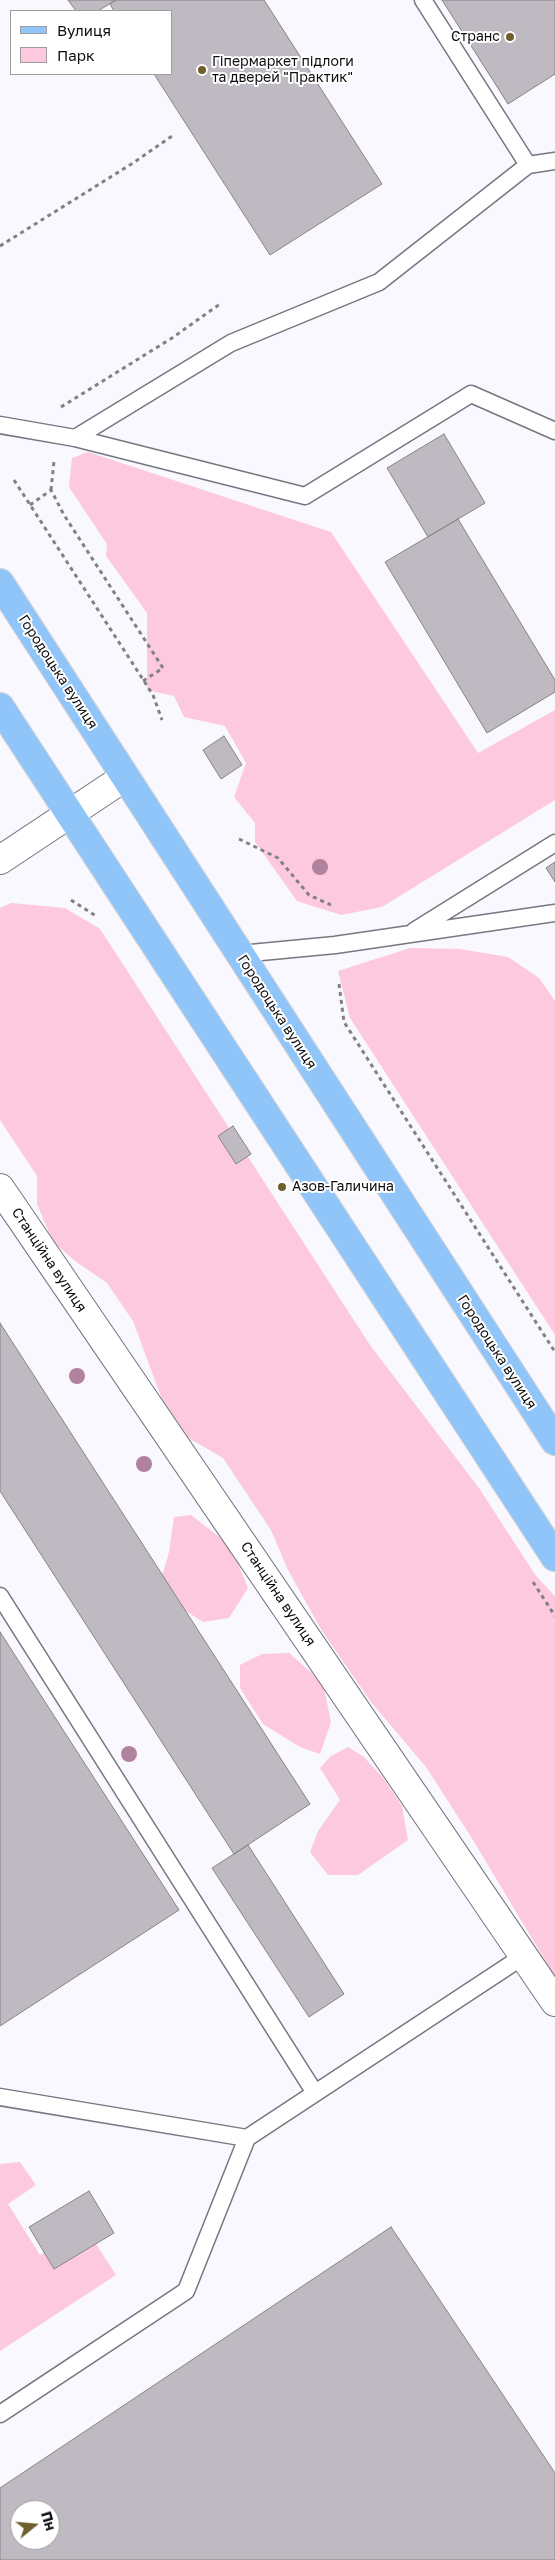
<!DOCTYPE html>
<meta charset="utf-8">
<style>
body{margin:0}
#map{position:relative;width:555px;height:2560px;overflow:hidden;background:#f8f8fe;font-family:"Golos Text",sans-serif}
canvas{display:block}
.legend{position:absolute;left:10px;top:10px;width:162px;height:65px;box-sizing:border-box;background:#fff;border:1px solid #9e9e9f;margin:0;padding:6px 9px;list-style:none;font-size:15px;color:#0d0d10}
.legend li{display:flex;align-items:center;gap:10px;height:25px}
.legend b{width:25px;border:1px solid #9e9e9f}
.north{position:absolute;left:10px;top:2500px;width:50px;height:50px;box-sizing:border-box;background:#fff;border:1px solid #9e9e9f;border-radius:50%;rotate:73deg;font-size:14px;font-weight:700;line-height:20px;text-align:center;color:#0d0d10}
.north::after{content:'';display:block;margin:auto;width:18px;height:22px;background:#705f2d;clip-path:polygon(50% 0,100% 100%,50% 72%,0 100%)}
</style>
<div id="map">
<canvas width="555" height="2560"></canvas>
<ul class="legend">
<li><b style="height:6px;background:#90c5fa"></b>Вулиця</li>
<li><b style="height:14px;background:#fdc9df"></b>Парк</li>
</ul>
<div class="north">Пн</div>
</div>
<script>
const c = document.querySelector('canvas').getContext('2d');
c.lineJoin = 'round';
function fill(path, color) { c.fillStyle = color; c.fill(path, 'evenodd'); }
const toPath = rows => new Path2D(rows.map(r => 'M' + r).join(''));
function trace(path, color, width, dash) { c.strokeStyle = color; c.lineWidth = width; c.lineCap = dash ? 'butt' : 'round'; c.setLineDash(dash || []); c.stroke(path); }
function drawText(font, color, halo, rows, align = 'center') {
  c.font = font + ' "Golos Text",sans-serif'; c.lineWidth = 4; c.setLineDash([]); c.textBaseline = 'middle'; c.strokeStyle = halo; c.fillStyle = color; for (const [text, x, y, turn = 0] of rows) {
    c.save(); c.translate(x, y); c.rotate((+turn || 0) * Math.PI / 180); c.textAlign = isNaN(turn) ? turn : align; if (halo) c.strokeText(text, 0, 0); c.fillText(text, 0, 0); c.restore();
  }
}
fill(toPath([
 [88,452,331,532,478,753,555,710,555,800,382,907,341,915,297,901,255,842,255,823,234,797,246,763,225,726,184,717,174,696,147,690,147,613,106,556,107,544,69,487,72,458],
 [11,903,65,908,100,929,370,1345,479,1488,536,1576,555,1596,555,1977,473,1840,426,1767,371,1702,322,1631,288,1570,271,1530,223,1458,173,1429,133,1321,107,1283,75,1261,53,1242,37,1204,37,1176,0,1120,0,908],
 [410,948,460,949,508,957,539,978,555,1001,555,1335,350,1018,338,971],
 [191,1515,231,1546,248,1588,229,1618,203,1622,175,1604,162,1576,169,1552,174,1517],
 [289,1653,323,1683,331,1722,320,1754,300,1747,263,1724,240,1688,240,1665,262,1654],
 [348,1747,364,1757,384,1779,402,1806,408,1840,358,1875,328,1875,310,1852,318,1831,340,1800,320,1768,331,1756],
 [20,2162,36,2185,8,2204,40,2255,85,2227,116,2275,0,2351,0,2164]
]), '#fdc9df');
const building = toPath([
 [68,0,116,0,98,11,76,11,68,0],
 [116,0,264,0,382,184,270,255,154,74,171,74,171,11,114,11,110,4,116,0],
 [442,0,555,0,555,74,508,104,442,0],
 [444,434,485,503,428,537,387,468,444,434],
 [458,519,555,680,555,692,487,733,385,562,458,519],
 [224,736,242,765,221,779,203,750,224,736],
 [555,862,555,882,546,868,555,862],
 [233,1126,251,1154,236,1164,218,1136,233,1126],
 [0,1323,310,1804,234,1854,0,1491,0,1323],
 [0,1632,179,1910,0,2026,0,1632],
 [248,1845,344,1994,309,2017,212,1868,248,1845],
 [89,2191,114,2233,54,2269,29,2227,89,2191],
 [391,2227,555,2473,555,2560,0,2560,0,2488,391,2227],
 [20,2510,50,2510,50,2540,20,2540,20,2510]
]);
fill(building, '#bfb9c1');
trace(building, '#888289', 1);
const service = toPath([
 [528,165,555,161],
 [0,425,75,438,305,496,471,394,555,431],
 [75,438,231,343,379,282,528,165,423,0],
 [414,931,555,843],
 [240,954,335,945,555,913],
 [0,1596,315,2093],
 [0,2097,247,2138,525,1955],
 [0,2414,186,2291,247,2138]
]);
const minor = toPath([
 [0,860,125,777],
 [0,1188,555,2002]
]);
const primary = toPath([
 [0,583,555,1441],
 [0,707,555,1557]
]);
trace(service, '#76777f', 19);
trace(minor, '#76777f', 30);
trace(primary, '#d3d3d4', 30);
trace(toPath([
 [0,246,133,163,172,136],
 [61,407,172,338,220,304],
 [14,480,153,695,162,720],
 [51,490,54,461],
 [30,505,51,490,64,515,163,668,143,681],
 [239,839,278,858,309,895,331,905],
 [71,900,96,916],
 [339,984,344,1022,555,1352],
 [533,1582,555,1616]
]), '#808085', 3, [4, 4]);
trace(service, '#fff', 16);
trace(minor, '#fff', 28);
trace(primary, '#90c5fa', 28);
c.fillStyle = '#b1829e';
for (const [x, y] of [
 [320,867],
 [77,1376],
 [144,1464],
 [129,1754]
]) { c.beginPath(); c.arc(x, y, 8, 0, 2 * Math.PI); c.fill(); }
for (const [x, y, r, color] of [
 [510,37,5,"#705f2d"],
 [202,70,5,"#705f2d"],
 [282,1187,5,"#705f2d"]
]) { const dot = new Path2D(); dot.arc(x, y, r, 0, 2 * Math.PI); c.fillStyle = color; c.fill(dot); trace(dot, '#fff', 2); }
drawText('14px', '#0d0d10', '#fff', [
 ["Странс",500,37,"right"],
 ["Гіпермаркет підлоги",212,62],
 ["та дверей \"Практик\"",212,78],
 ["Азов-Галичина",292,1187]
], 'left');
drawText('14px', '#0d0d10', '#fff', [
 ["Городоцька вулиця",58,672,57],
 ["Городоцька вулиця",277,1012,57],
 ["Станційна вулиця",49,1260,56],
 ["Городоцька вулиця",497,1352,57],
 ["Станційна вулиця",278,1594,56]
]);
</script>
